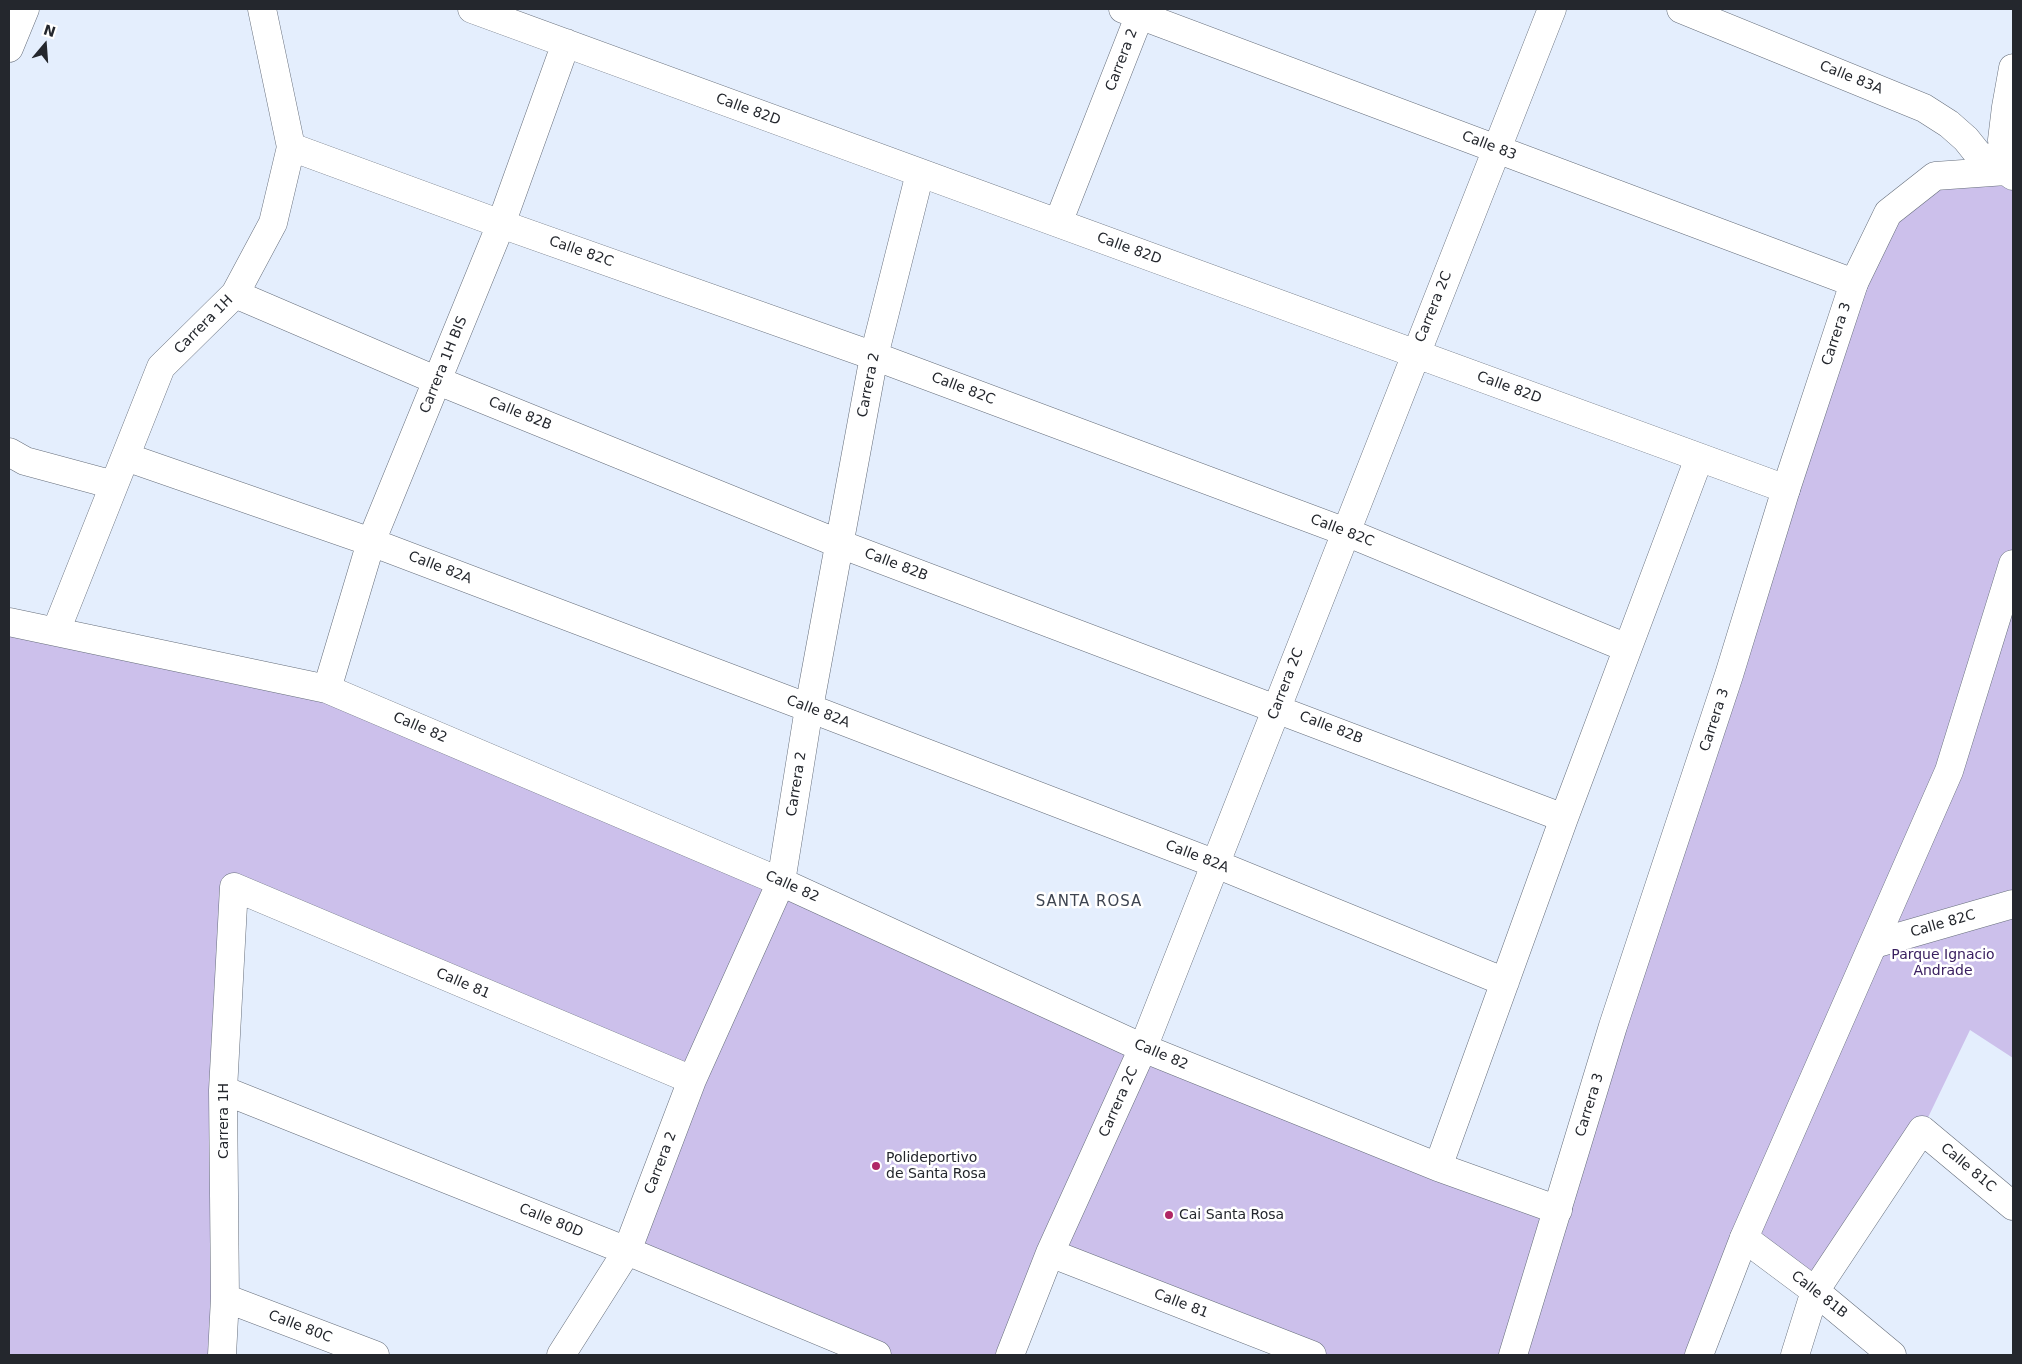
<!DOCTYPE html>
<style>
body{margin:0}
#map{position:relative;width:2022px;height:1364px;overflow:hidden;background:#e4eefd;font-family:"DejaVu Sans",sans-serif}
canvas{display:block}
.frame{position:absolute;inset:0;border:10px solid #24272d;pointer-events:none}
.north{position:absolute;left:20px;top:20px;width:50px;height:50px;-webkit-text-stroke:4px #fff;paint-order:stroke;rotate:18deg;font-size:14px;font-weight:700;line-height:20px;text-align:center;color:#24272d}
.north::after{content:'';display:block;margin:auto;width:18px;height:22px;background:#24272d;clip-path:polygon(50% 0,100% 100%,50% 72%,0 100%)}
</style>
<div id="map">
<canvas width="2022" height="1364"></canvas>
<div class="frame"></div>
<div class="north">N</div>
</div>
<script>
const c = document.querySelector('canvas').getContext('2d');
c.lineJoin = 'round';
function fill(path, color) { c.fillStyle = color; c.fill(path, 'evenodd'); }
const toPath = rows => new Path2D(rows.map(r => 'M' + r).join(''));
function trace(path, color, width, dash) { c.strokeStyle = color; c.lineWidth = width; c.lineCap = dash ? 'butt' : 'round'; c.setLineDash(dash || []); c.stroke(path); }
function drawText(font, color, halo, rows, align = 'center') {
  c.font = font + ' "DejaVu Sans",sans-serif'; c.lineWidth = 5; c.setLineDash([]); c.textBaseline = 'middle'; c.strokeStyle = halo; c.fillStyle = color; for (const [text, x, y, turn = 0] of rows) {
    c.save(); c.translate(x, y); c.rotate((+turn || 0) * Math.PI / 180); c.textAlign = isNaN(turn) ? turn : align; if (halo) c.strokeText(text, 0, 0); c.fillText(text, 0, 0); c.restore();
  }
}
fill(toPath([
 [1936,180,2013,181,2013,1058,1970,1030,1922,1130,1815,1291,1744,1238,1697,1355,1312,1355,1055,1255,1011,1355,877,1355,627,1251,692,1081,234,887,225,1355,9,1355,9,622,327,689,1558,1210,1733,676,1890,219]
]), '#ccc0eb');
const minor = toPath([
 [472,9,1786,489],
 [1123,9,1854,283],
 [1681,9,1924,108,1949,124,1966,139,1978,154,2006,171],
 [9,48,25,9],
 [291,147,501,224,874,356,1346,532,1627,648],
 [2006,171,2002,140,2006,107,2013,68],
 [1058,223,1142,9],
 [235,294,438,381,840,544,1564,818],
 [9,452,25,461,114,485],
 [126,457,371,542,809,708,1216,864,1505,982],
 [9,622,327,689,781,882,1143,1048,1438,1167,1558,1210],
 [56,631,161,367,235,294,273,223,291,147,262,9],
 [327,689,371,542,501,224,566,43],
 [1874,944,2013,904],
 [223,1090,627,1251,877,1355],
 [1438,1167,1564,818,1699,458],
 [1744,1238,1815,1291,1892,1355],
 [1050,1253,1312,1355],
 [225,1298,375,1355],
 [222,1355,225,1298,223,1090,234,887,692,1080],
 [561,1355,627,1251,692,1080,781,882,809,708,874,356,920,173],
 [1010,1355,1050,1253,1143,1048,1552,9],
 [1795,1355,1815,1291,1922,1130,2013,1206]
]);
const major = toPath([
 [1513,1355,1613,1026,1729,675,1786,489,1854,283,1888,213,1935,176,2006,171,2013,176],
 [1699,1355,1744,1238,1949,771,2013,564]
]);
trace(minor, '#666e7b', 29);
trace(major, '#666e7b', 29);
trace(minor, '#fff', 28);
trace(major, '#fff', 28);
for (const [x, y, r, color] of [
 [876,1166,5,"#b02665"],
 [1169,1215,5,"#b02665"]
]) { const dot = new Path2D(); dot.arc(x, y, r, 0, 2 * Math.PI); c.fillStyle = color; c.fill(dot); trace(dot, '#fff', 2); }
drawText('14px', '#24272d', '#fff', [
 ["Carrera 2",1122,60,-69],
 ["Calle 83A",1851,78,22],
 ["Calle 82D",748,110,20],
 ["Calle 83",1489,146,21],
 ["Calle 82D",1129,249,20],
 ["Calle 82C",581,252,19],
 ["Carrera 2C",1434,307,-68],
 ["Carrera 1H",204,325,-45],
 ["Carrera 3",1837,334,-72],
 ["Carrera 1H BIS",444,365,-68],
 ["Carrera 2",869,385,-79],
 ["Calle 82D",1509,388,20],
 ["Calle 82C",963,389,21],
 ["Calle 82B",520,414,22],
 ["Calle 82C",1342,531,21],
 ["Calle 82B",896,565,21],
 ["Calle 82A",440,568,21],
 ["Carrera 2C",1286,684,-69],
 ["Calle 82A",818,712,21],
 ["Carrera 3",1715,720,-72],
 ["Calle 82",420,728,23],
 ["Calle 82B",1331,728,21],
 ["Carrera 2",797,784,-81],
 ["Calle 82A",1197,857,21],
 ["Calle 82",792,887,24],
 ["Calle 82C",1943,924,-16],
 ["Calle 81",463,984,23],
 ["Calle 82",1161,1055,23],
 ["Carrera 2C",1119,1102,-66],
 ["Carrera 3",1590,1105,-73],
 ["Carrera 1H",224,1121,-90],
 ["Carrera 2",661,1163,-69],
 ["Calle 81C",1968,1168,40],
 ["Calle 80D",551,1221,22],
 ["Calle 81B",1819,1295,38],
 ["Calle 81",1181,1304,21],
 ["Calle 80C",300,1327,21]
]);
drawText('14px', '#3a2060', '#fff', [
 ["Parque Ignacio",1943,955],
 ["Andrade",1943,971]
]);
drawText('14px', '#24272d', '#fff', [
 ["Polideportivo",886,1158],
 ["de Santa Rosa",886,1174],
 ["Cai Santa Rosa",1179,1215]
], 'left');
c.letterSpacing = '1px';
drawText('15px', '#3e4551', '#fff', [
 ["SANTA ROSA",1089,902]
]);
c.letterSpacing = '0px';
</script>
